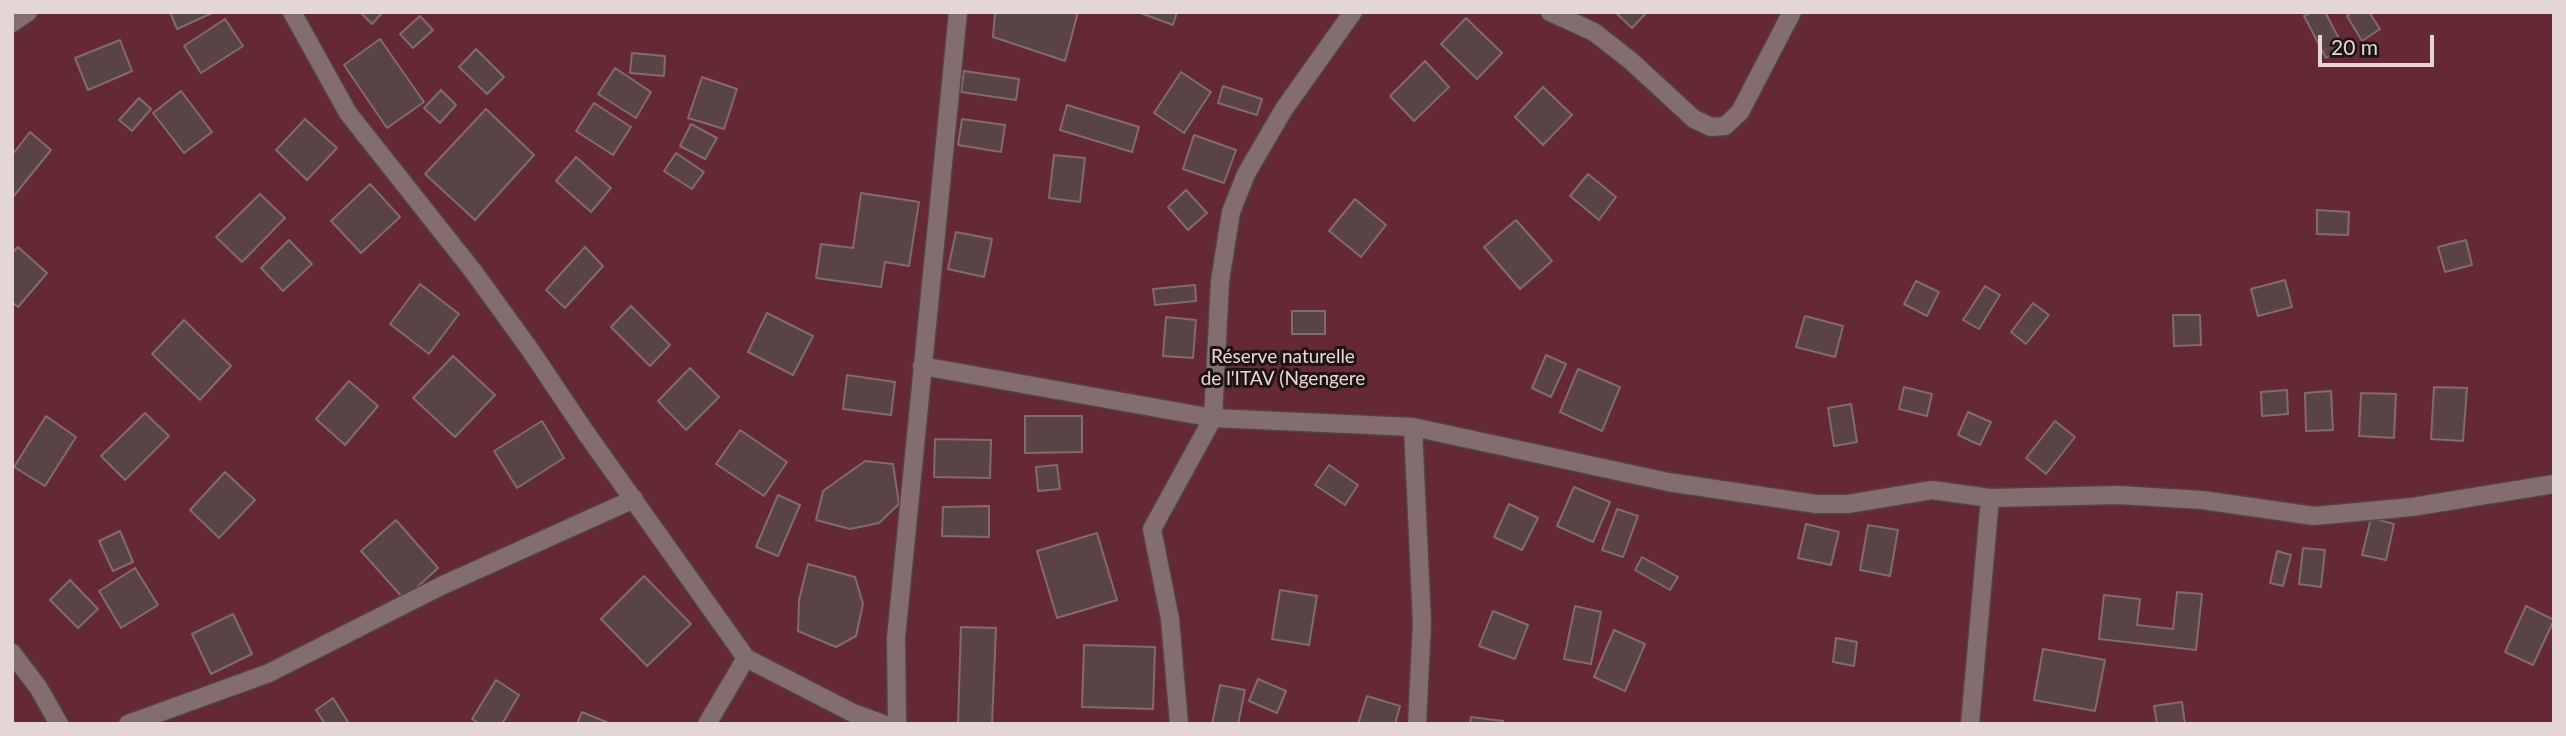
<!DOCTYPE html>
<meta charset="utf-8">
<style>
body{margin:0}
#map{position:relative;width:2566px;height:736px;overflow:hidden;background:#3b2729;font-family:Lato,sans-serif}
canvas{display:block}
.frame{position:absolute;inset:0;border:14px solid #e4d6d7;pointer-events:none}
.scale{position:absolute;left:2318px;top:35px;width:116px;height:32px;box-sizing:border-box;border:4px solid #e4d6d7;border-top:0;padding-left:9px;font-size:21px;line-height:24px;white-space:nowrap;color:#e4d6d7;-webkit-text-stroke:5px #1c1313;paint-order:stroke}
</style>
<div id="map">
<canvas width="2566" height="736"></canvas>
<div class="frame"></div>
<div class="scale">20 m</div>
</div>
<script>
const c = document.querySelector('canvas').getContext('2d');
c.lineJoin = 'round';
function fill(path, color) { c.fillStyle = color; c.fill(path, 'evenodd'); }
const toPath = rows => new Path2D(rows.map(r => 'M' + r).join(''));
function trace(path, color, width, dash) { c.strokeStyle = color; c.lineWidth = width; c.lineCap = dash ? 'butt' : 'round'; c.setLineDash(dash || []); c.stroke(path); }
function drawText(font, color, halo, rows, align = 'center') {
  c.font = font + ' Lato,sans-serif'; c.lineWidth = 6; c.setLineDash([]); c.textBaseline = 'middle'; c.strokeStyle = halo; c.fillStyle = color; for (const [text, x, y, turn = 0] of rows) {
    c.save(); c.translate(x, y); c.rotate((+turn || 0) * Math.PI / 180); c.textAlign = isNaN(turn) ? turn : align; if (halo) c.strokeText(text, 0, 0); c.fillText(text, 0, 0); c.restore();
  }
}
fill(toPath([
 [12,12,2554,12,2554,724,12,724]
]), '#642932');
const building = toPath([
 [170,12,212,12,212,13,177,29,170,12],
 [360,12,383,12,372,24,360,12],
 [995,12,1078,12,1065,61,993,37,995,12],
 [1138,12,1177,12,1173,25,1138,12],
 [1615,12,1647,12,1632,28,1615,12],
 [2312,12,2325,12,2344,48,2326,58,2304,16,2312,12],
 [2352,12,2369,12,2380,29,2362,41,2347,16,2352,12],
 [420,16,433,30,413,48,400,34,420,16],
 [1466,18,1502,53,1477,79,1441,44,1466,18],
 [225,19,243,46,201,73,184,46,225,19],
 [380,39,424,102,387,128,344,65,380,39],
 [120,40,132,71,88,90,75,58,120,40],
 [476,49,504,77,487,94,459,67,476,49],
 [632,53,665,56,664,76,630,73,632,53],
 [1425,61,1449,87,1414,121,1390,96,1425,61],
 [615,68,651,92,636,118,598,94,615,68],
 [964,71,1019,79,1016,100,961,92,964,71],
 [1181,72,1211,92,1184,133,1154,113,1181,72],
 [702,77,737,89,724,129,688,118,702,77],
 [1223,86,1262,99,1257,115,1218,103,1223,86],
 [1543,87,1572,115,1543,145,1515,117,1543,87],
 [441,90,456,105,440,123,424,108,441,90],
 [181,91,212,132,184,153,153,113,181,91],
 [139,98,151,109,132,131,119,120,139,98],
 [594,103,631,127,613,155,576,131,594,103],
 [1067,105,1139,127,1132,152,1060,130,1067,105],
 [486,109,534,155,475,220,425,174,486,109],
 [305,119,337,148,307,180,276,150,305,119],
 [962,119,1005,125,1001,152,958,145,962,119],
 [691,124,717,138,705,159,680,146,691,124],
 [30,132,51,150,13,197,12,155,30,132],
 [1194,135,1236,150,1224,183,1183,169,1194,135],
 [676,153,704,172,692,189,664,171,676,153],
 [1054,155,1085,158,1080,202,1049,198,1054,155],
 [576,157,611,188,591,212,556,181,576,157],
 [1588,174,1616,197,1599,220,1570,196,1588,174],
 [370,184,400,217,361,253,331,221,370,184],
 [1186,190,1207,213,1188,230,1168,207,1186,190],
 [861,193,919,202,909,266,885,262,881,287,816,278,821,244,853,248,861,193],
 [260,194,285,218,242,262,216,237,260,194],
 [1355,199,1386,225,1361,257,1329,231,1355,199],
 [2317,210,2349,212,2348,235,2317,234,2317,210],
 [1516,220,1552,261,1520,289,1484,247,1516,220],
 [956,232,992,239,984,277,948,269,956,232],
 [289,240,312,264,283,291,261,268,289,240],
 [2466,240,2472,265,2445,272,2438,247,2466,240],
 [18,247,47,273,18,307,12,302,12,253,18,247],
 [585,247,603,266,565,308,546,290,585,247],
 [2285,280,2292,307,2258,316,2251,289,2285,280],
 [1916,281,1939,292,1927,316,1904,304,1916,281],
 [420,284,459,314,429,354,390,324,420,284],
 [1195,285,1196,301,1155,305,1153,289,1195,285],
 [1985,286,2000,295,1979,329,1963,320,1985,286],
 [2033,303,2049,315,2026,344,2011,332,2033,303],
 [631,306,670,345,650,366,611,327,631,306],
 [1292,311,1325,311,1325,334,1292,334,1292,311],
 [767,313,813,336,793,375,748,352,767,313],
 [2173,315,2200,315,2201,345,2174,346,2173,315],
 [1805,316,1843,326,1835,357,1796,347,1805,316],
 [1166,317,1196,320,1193,358,1163,356,1166,317],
 [184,320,231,366,200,400,152,354,184,320],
 [1546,355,1566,364,1551,397,1532,388,1546,355],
 [453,356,495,395,455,437,413,398,453,356],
 [690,368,719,397,686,430,658,401,690,368],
 [1578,369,1620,387,1602,431,1560,412,1578,369],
 [847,375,895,382,891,415,843,409,847,375],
 [349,381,378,406,345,445,316,419,349,381],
 [1904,387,1932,394,1927,416,1899,409,1904,387],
 [2434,387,2467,388,2463,441,2431,439,2434,387],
 [2287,390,2288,414,2262,416,2261,392,2287,390],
 [2331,391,2333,430,2306,431,2305,393,2331,391],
 [2361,393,2396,394,2394,438,2359,436,2361,393],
 [1851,404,1857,442,1834,446,1828,408,1851,404],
 [1968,412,1991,422,1980,445,1958,435,1968,412],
 [145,413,169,436,125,480,101,456,145,413],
 [46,416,76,437,45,486,14,467,46,416],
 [1025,416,1082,416,1082,452,1025,453,1025,416],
 [542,421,564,458,517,488,494,451,542,421],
 [2055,421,2075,437,2046,474,2026,458,2055,421],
 [740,430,787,462,764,496,716,464,740,430],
 [935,439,991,440,990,478,934,477,935,439],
 [865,461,893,464,899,504,879,523,850,529,816,520,823,491,865,461],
 [1057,465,1060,489,1038,491,1036,467,1057,465],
 [1329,465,1358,485,1345,505,1315,485,1329,465],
 [225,472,255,500,219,538,190,510,225,472],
 [1574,487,1610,502,1593,542,1557,526,1574,487],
 [778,495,800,505,778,556,756,547,778,495],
 [1509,504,1538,518,1522,550,1494,537,1509,504],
 [989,506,989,537,942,536,943,507,989,506],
 [1617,509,1638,516,1623,557,1602,550,1617,509],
 [2371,518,2394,524,2386,560,2362,555,2371,518],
 [396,520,438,568,404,599,361,551,396,520],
 [1806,524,1839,532,1831,565,1798,558,1806,524],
 [1868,525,1898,530,1890,576,1860,570,1868,525],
 [120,531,133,562,113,571,99,541,120,531],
 [1097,533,1117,600,1057,618,1037,551,1097,533],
 [2303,548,2325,550,2321,587,2299,584,2303,548],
 [2277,551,2291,555,2283,586,2270,583,2277,551],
 [1642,557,1678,577,1670,590,1635,570,1642,557],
 [808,564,855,577,863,604,856,636,836,647,798,631,799,600,808,564],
 [135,568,158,605,121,628,99,591,135,568],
 [644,576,691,624,647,666,601,619,644,576],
 [70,580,98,609,78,628,50,600,70,580],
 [1280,590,1317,596,1309,645,1272,639,1280,590],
 [2177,592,2202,594,2196,650,2099,639,2104,595,2140,599,2137,625,2173,629,2177,592],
 [1575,606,1601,612,1591,664,1564,659,1575,606],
 [2526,606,2554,620,2533,665,2505,652,2526,606],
 [1493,611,1528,625,1515,659,1479,646,1493,611],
 [233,614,252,654,211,674,192,634,233,614],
 [961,627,996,628,992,724,958,724,961,627],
 [1614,630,1645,644,1625,691,1594,677,1614,630],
 [1836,638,1857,642,1854,666,1833,662,1836,638],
 [1084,645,1155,647,1153,709,1082,707,1084,645],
 [2043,649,2105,660,2095,711,2034,700,2043,649],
 [1258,679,1286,691,1277,713,1249,701,1258,679],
 [496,680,519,695,502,724,480,724,472,719,496,680],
 [1220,685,1245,690,1238,724,1212,724,1220,685],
 [1367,696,1400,706,1395,724,1358,724,1367,696],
 [333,698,348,722,344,724,325,724,316,710,333,698],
 [2182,702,2185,724,2157,724,2154,706,2182,702],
 [582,712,611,724,577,724,582,712],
 [1471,717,1503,721,1502,724,1470,724,1471,717]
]);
fill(building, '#594345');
trace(building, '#836b6d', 2);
const minor = toPath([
 [292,12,348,113,473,271,531,351,586,433,746,658,853,713,883,724],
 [1550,12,1594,32,1631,61,1694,119,1711,127,1725,126,1740,112,1792,12],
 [12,23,28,12],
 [922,366,1213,418,1413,427,1668,482,1816,504,1848,504,1932,490,1990,498,2118,495,2202,500,2314,516,2412,507,2554,484],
 [1413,427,1422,623,1417,724],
 [12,653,38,687,59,724],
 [128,724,269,673,441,586,634,499],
 [707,724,746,658],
 [897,724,896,638,958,12],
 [1179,724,1170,619,1152,529,1213,418,1220,281,1231,212,1246,174,1284,109,1353,12],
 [1970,724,1990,498]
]);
trace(minor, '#544345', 21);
trace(minor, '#846d6e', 18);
drawText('19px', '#efd4d6', '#1c1313', [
 ["Réserve naturelle",1283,357],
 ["de l'ITAV (Ngengere",1283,379]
]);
</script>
